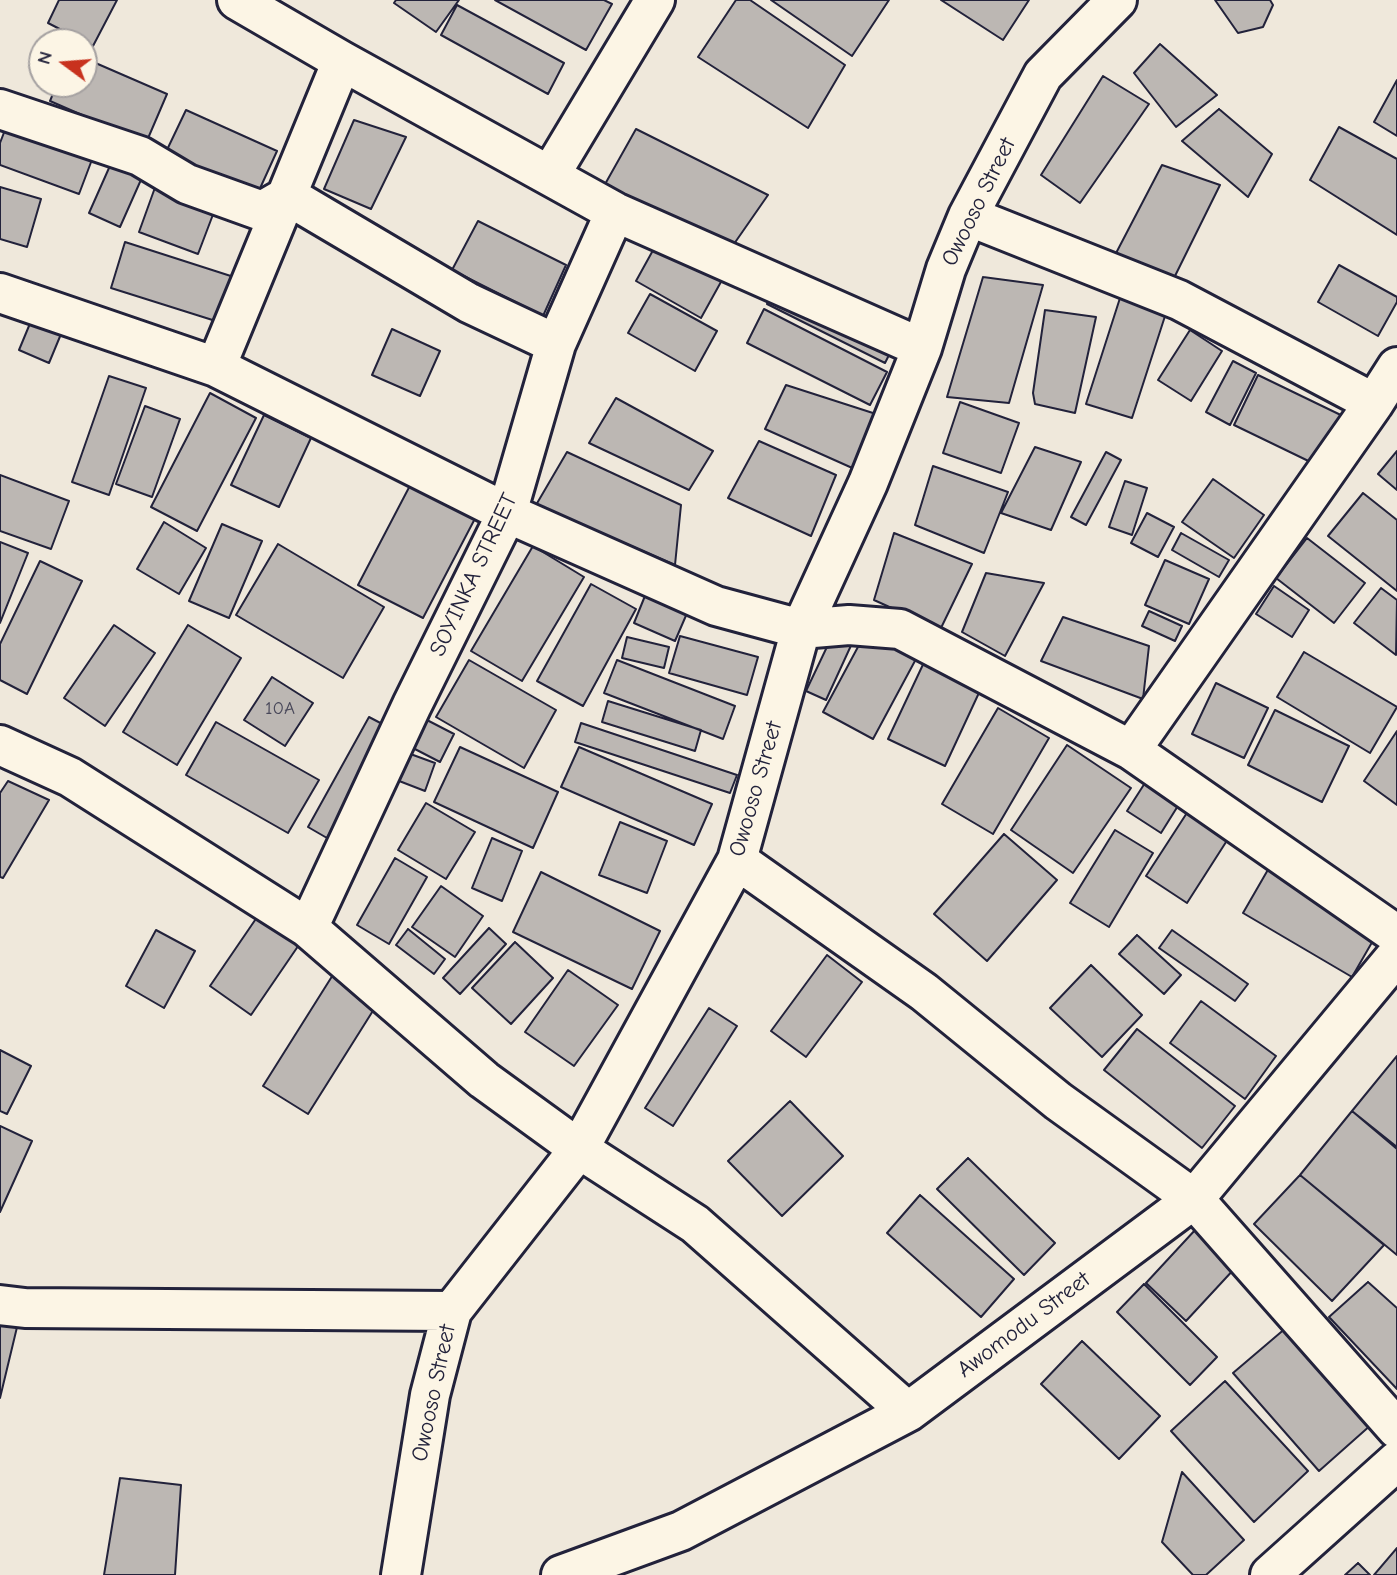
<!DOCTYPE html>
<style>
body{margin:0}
#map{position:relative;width:1397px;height:1575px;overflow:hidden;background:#efe8db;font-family:"Comic Neue",sans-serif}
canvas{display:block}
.north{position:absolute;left:28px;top:28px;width:70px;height:70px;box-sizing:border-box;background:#fcf5e5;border:2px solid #a5a1a1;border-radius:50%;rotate:286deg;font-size:19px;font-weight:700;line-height:28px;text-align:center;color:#22223b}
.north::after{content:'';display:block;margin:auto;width:24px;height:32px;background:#c8321e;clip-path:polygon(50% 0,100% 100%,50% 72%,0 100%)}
</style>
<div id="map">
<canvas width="1397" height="1575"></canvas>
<div class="north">N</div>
</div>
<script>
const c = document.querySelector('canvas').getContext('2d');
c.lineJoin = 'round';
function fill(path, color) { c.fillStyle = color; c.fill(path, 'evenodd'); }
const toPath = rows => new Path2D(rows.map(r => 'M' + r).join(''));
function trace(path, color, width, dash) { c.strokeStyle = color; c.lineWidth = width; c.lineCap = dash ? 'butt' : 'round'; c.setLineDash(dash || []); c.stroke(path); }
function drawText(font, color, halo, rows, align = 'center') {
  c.font = font + ' "Comic Neue",sans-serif'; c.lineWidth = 7; c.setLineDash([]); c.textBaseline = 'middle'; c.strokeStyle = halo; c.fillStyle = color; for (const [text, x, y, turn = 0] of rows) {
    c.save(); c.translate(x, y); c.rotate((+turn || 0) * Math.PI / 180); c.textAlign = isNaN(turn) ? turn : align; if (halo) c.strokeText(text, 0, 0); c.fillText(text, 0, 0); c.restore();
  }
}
const building = toPath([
 [59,0,117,0,93,46,48,23,59,0],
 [396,0,459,0,436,32,394,3,396,0],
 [495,0,604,0,612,4,586,50,495,0],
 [736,0,750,0,845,65,808,128,698,57,736,0],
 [771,0,889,0,852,56,771,0],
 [941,0,1029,0,1003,40,941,0],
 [1215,0,1270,0,1273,5,1263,27,1238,33,1215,0],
 [457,5,564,63,548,94,441,35,457,5],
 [1160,44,1217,95,1176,127,1134,73,1160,44],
 [84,58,167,94,146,143,50,101,57,84,84,84,84,58],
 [1103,76,1149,104,1080,203,1041,175,1103,76],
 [1397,80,1397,136,1374,122,1397,80],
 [1219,109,1272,154,1248,197,1182,141,1219,109],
 [186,110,277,151,257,195,165,154,186,110],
 [10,117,96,149,79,194,0,165,0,143,10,117],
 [354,120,406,137,371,209,324,189,354,120],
 [1339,127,1397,159,1397,235,1310,180,1339,127],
 [636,129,768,195,727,254,604,186,636,129],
 [113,159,144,173,120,227,89,213,113,159],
 [1162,165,1220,185,1173,280,1114,257,1162,165],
 [157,182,217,204,198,254,139,232,157,182],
 [0,187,41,199,27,247,0,239,0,187],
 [478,221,566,265,543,316,452,270,478,221],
 [662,234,727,271,701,318,636,281,662,234],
 [125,242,237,278,222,323,111,288,125,242],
 [1339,265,1397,297,1397,302,1378,336,1318,302,1339,265],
 [983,277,1043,285,1009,403,947,397,983,277],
 [775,287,893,347,885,363,767,304,775,287],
 [650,294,717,331,695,371,628,333,650,294],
 [1120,298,1166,313,1132,418,1086,404,1120,298],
 [36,309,66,322,49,363,19,350,36,309],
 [764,309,887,372,870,405,747,343,764,309],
 [1045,310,1096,317,1075,413,1035,404,1033,393,1045,310],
 [392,329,440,351,420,396,372,375,392,329],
 [1190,330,1222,351,1191,401,1158,380,1190,330],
 [1233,361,1256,373,1230,425,1206,412,1233,361],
 [1258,375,1349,419,1325,469,1234,425,1258,375],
 [109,376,146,388,109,495,72,482,109,376],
 [786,385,876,414,859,471,765,429,786,385],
 [210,393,256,418,197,531,151,507,210,393],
 [616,398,713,451,689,490,589,443,616,398],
 [960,402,1019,423,1001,473,943,453,960,402],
 [145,406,180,419,152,497,116,484,145,406],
 [264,415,311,438,279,507,231,485,264,415],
 [759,441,836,475,811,536,728,498,759,441],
 [1035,447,1081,462,1051,530,1001,513,1035,447],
 [1397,451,1397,490,1378,474,1397,451],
 [567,452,681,505,675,565,536,505,567,452],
 [1106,452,1121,460,1086,525,1071,517,1106,452],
 [933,466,1008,492,984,553,915,525,933,466],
 [0,475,69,501,51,549,0,531,0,475],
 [415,476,480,509,423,618,358,585,415,476],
 [1213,479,1264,515,1234,558,1182,522,1213,479],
 [1125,481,1147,488,1132,535,1109,527,1125,481],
 [1363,493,1397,520,1397,591,1328,536,1363,493],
 [1147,513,1174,527,1158,557,1131,543,1147,513],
 [164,522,206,548,179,594,137,569,164,522],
 [222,524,262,541,229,618,189,601,222,524],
 [894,533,972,564,940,630,874,600,894,533],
 [1181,533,1229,560,1219,577,1172,550,1181,533],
 [1307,538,1365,583,1334,623,1276,578,1307,538],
 [0,542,28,553,0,623,0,542],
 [278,544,384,607,343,678,236,615,278,544],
 [533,546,584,577,522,681,471,651,533,546],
 [1165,560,1209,579,1189,624,1145,605,1165,560],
 [40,561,82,581,27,694,0,680,0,644,40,561],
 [986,573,1044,583,1005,656,962,632,986,573],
 [591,584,636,609,583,706,537,681,591,584],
 [649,586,691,604,675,641,634,623,649,586],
 [1274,586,1309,610,1292,637,1256,614,1274,586],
 [1381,588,1397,600,1396,655,1354,623,1381,588],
 [1149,611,1182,626,1175,641,1142,626,1149,611],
 [1063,617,1149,646,1143,699,1041,661,1063,617],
 [114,625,155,653,105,726,64,698,114,625],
 [188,625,241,658,177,765,123,732,188,625],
 [835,630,854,639,826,700,806,691,835,630],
 [866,632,916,659,873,739,823,712,866,632],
 [680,636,758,657,747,695,669,673,680,636],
 [627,637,669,647,664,668,622,658,627,637],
 [1304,652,1397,707,1370,753,1277,697,1304,652],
 [927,656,984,682,945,766,888,739,927,656],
 [469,660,556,710,524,768,436,717,469,660],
 [617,660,735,706,723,739,604,693,617,660],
 [272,677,313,703,285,746,244,720,272,677],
 [1216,683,1268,708,1244,758,1192,734,1216,683],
 [608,701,701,730,695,751,602,722,608,701],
 [998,708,1049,738,993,834,942,804,998,708],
 [1275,710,1349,746,1322,802,1248,765,1275,710],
 [369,717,388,727,327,838,308,827,369,717],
 [425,719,454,734,440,762,411,747,425,719],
 [216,722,319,780,288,833,186,775,216,722],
 [581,723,737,775,730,793,575,742,581,723],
 [1397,731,1397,805,1364,781,1397,731],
 [1067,745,1131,788,1073,873,1011,830,1067,745],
 [460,747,558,792,533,848,434,802,460,747],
 [579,747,712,804,694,845,561,787,579,747],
 [405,752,435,763,425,791,394,779,405,752],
 [1152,772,1186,793,1161,833,1127,811,1152,772],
 [8,781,49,800,3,878,0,877,0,793,8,781],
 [1194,802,1235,828,1187,903,1146,876,1194,802],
 [426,803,475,832,446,879,398,850,426,803],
 [620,822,667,841,647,893,599,875,620,822],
 [1115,830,1153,853,1109,927,1070,903,1115,830],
 [1004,834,1057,880,987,961,934,914,1004,834],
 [492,838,522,851,502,901,472,888,492,838],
 [395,858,427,877,389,944,357,925,395,858],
 [1273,861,1382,925,1352,977,1243,913,1273,861],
 [541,872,660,931,632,989,513,932,541,872],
 [441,886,483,916,455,957,412,927,441,886],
 [264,907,305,936,251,1015,210,986,264,907],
 [489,928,506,944,460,994,443,978,489,928],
 [408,929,445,959,434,974,396,945,408,929],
 [156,930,195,951,164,1008,126,986,156,930],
 [1172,930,1248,984,1235,1001,1159,948,1172,930],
 [1137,935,1181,975,1164,994,1119,954,1137,935],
 [515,942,553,978,511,1024,472,988,515,942],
 [827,955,862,982,806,1057,771,1031,827,955],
 [1091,965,1142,1015,1102,1057,1050,1008,1091,965],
 [336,970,381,998,308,1114,263,1086,336,970],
 [568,970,618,1005,574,1066,525,1032,568,970],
 [1201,1001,1276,1056,1245,1099,1170,1043,1201,1001],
 [709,1008,737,1026,673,1126,645,1108,709,1008],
 [1137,1029,1235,1106,1202,1148,1104,1070,1137,1029],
 [0,1050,31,1066,7,1114,0,1111,0,1050],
 [1397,1056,1397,1147,1352,1111,1397,1056],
 [790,1101,843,1156,782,1216,728,1161,790,1101],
 [1352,1111,1397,1149,1397,1255,1300,1175,1352,1111],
 [0,1126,32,1141,0,1212,0,1126],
 [968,1158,1055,1243,1024,1275,937,1189,968,1158],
 [1300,1175,1384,1245,1332,1301,1254,1224,1300,1175],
 [920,1195,1014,1279,981,1317,887,1233,920,1195],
 [1196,1229,1236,1267,1186,1321,1146,1283,1196,1229],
 [1368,1282,1397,1308,1397,1389,1329,1317,1368,1282],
 [1144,1284,1217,1357,1190,1385,1117,1312,1144,1284],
 [0,1321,18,1323,0,1398,0,1321],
 [1287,1327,1372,1424,1319,1471,1233,1373,1287,1327],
 [1082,1341,1160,1416,1119,1459,1041,1384,1082,1341],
 [1225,1381,1308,1471,1254,1522,1171,1431,1225,1381],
 [1182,1472,1244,1540,1206,1575,1193,1575,1162,1542,1182,1472],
 [120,1478,181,1485,175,1575,104,1575,120,1478],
 [1397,1548,1397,1575,1374,1575,1397,1548],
 [1358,1563,1370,1575,1345,1575,1358,1563]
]);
fill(building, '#bcb7b3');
trace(building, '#22223b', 2);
const minor = toPath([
 [237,0,342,61,615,212,922,348],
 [0,109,140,156,187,184,262,211,288,196,469,303,556,344],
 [550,175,655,0],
 [968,216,1179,300,1374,403],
 [0,293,216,367,507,513,716,606,801,629,849,625,900,629,1131,750,1397,935],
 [216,367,342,61],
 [0,745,70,777,308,928,484,1080,579,1149,695,1224,908,1412],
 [1131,750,1374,403,1397,367],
 [737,860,924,992,1058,1101,1194,1199,1397,1429],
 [308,928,412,705,507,513,556,344,615,212],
 [0,1305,25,1308,452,1311],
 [401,1575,430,1395,452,1311,579,1149,737,860,801,629,868,483,922,348,946,269,968,216,1043,75,1117,0],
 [561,1575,681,1531,908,1412,1194,1199,1397,955],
 [1270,1575,1397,1461]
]);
trace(minor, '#22223b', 44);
trace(minor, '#fcf5e5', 38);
drawText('19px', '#484759', null, [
 ["10A",280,709]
]);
drawText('23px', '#22223b', '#fcf5e5', [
 ["Owooso Street",979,202,-64],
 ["SOYINKA STREET",474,575,-65],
 ["Owooso Street",756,789,-74],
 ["Awomodu Street",1024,1325,-37],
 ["Owooso Street",434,1393,-78]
]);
</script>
